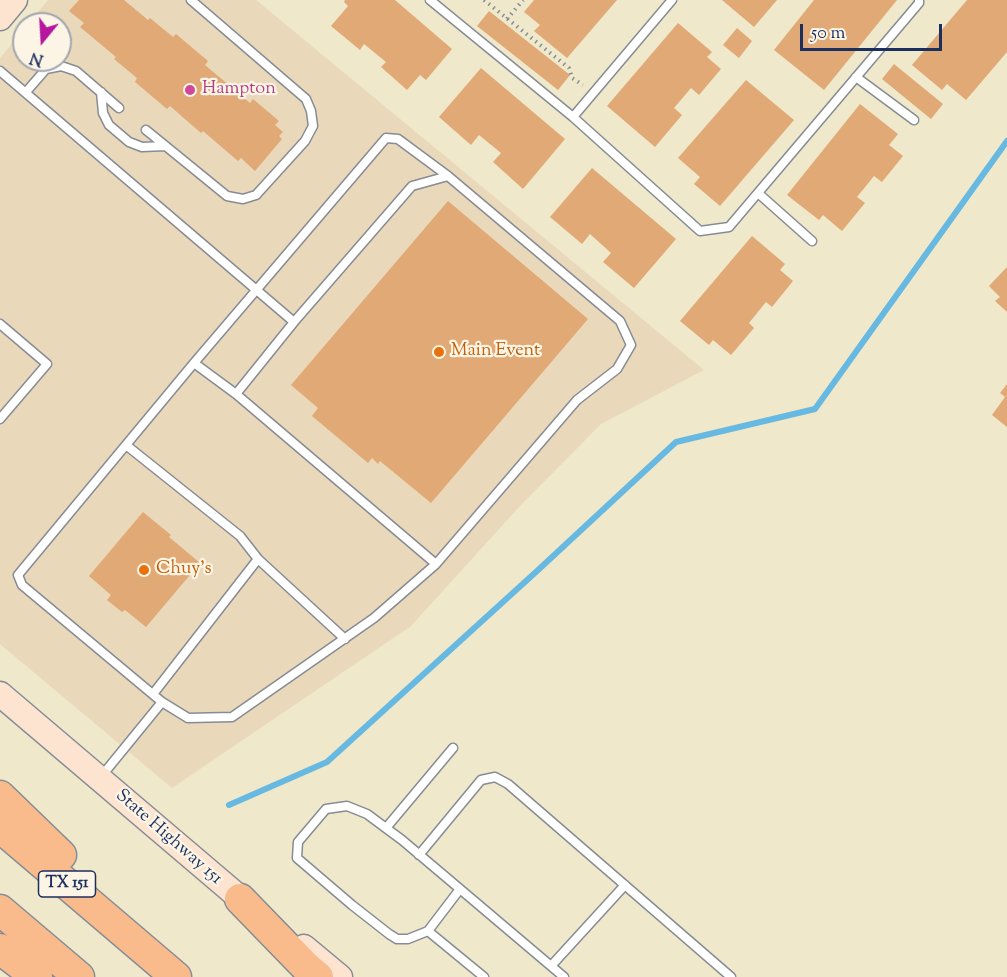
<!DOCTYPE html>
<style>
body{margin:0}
#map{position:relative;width:1007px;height:977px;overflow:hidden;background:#efe8cb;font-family:"Sorts Mill Goudy",serif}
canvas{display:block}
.north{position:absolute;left:12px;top:12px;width:60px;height:60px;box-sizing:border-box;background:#fcf5e5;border:2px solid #a2a6af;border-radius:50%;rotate:198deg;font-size:16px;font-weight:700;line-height:24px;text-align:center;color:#1b2f5e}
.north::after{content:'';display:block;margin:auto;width:21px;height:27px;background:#b5179e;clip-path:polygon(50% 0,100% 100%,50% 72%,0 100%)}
.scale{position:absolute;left:800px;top:24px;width:142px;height:27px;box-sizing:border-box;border:3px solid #1b2f5e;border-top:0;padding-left:8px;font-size:18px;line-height:21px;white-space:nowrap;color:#1b2f5e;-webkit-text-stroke:4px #fcf5e5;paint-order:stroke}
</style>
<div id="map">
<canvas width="1007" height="977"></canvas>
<div class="north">N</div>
<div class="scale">50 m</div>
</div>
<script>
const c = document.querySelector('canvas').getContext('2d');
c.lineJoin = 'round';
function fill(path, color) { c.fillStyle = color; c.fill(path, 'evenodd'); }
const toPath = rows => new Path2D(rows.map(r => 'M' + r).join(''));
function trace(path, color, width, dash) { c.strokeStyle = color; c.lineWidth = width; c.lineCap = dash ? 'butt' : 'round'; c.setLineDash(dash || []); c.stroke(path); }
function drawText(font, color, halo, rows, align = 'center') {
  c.font = font + ' "Sorts Mill Goudy",serif'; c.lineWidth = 4.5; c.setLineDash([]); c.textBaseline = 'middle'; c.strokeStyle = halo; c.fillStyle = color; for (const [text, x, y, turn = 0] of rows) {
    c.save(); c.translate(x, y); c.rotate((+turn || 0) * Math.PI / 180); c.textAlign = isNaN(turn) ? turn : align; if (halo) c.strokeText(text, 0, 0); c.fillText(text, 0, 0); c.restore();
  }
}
fill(toPath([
 [48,0,256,0,704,370,601,424,519,507,411,626,172,788,0,644,0,58,24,29,24,60,60,60,60,24,28,24]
]), '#ead8ba');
trace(toPath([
 [229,805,327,762,537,571,676,442,815,409,1007,141]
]), '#67b9e2', 6);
fill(toPath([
 [79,0,124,0,148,20,150,18,173,37,176,34,208,61,205,65,250,103,253,99,279,121,275,125,283,132,279,136,282,139,255,171,241,158,238,161,203,131,201,133,170,106,167,109,135,82,137,78,114,59,116,57,80,27,84,23,69,11],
 [345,0,395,0,452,49,426,80,420,75,407,90,381,67,386,62,364,44,360,50,331,26,348,6,344,2],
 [534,0,617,0,567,58,534,31,540,25,524,12],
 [722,0,777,0,754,27],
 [814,0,897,0,824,90,774,50],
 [967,0,1007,0,1007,52,966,100,947,84,942,90,912,65],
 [489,11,570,75,558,90,477,26],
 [678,23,712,52,707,57,721,69,699,95,691,88,674,108,682,115,655,147,607,106],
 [737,28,752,41,739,58,723,45],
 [894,64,943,104,931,119,882,79],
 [481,68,565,139,523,189,493,162,501,153,479,135,471,145,439,117],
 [746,80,794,120,720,206,694,184,700,177,678,158],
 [860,104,898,134,889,145,903,156,882,182,874,176,857,197,865,203,842,231,823,215,819,220,787,195],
 [592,168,676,239,634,288,603,262,611,253,590,234,582,244,550,217],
 [448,201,588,319,431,503,380,461,378,464,372,458,368,463,312,416,318,408,291,385],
 [752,236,785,264,780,270,793,281,772,307,766,302,749,323,754,328,731,355,713,340,709,345,680,321],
 [1007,267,1007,312,995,301,1000,297,989,286],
 [1007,384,1007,427,992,415,1005,397,1000,393],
 [143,512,171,535,169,537,200,563,146,627,125,610,122,612,107,600,111,595,89,576]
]), '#e0a975');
const lane = toPath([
 [430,0,573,117,700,231,729,227,919,3,919,0],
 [0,71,294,322],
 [856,77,914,120],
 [26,92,46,69,61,66,76,71,119,108],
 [101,92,103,113,109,125,129,142,142,147,165,146],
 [573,117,672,0],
 [146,130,227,196,243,199,256,195,305,141,313,126,311,111,306,99,191,0],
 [758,193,812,241],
 [0,324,47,364,0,419],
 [194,363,386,138,398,139,448,176],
 [236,394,294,322,412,186,448,176,620,321,631,345,617,369,577,400,436,564,374,618,232,717,188,718,162,702,22,585,18,575,194,363,236,394,436,564],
 [126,445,240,536,258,559,153,694],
 [258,559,345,639],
 [100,778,162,702],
 [386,828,453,748],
 [419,855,481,780,495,777,508,784,731,977],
 [460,889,428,931,408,939,397,939,389,934,352,905,297,858,298,842,326,809,347,806,367,814,402,840,460,889,551,966],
 [428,931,484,977],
 [564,977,551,966,625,885]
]);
const secondary = toPath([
 [0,18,15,0],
 [0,694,254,910],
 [304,947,340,977]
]);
const highway = toPath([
 [0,796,61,855],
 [0,827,176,977],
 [240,899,306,967,318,977],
 [0,910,79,977],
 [0,949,37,977]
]);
trace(lane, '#858c94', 11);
trace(secondary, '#858c94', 27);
trace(highway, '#858c94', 33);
trace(toPath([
 [484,0,569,68,572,78,583,85],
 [507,19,523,0]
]), '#858c94', 4, [1.5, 4.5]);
trace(lane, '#fff', 8);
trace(secondary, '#fde4d1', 24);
trace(highway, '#fabb8c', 30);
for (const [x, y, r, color] of [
 [190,90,6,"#d1479c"],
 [439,352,6,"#e8710a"],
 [144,570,6,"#e8710a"]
]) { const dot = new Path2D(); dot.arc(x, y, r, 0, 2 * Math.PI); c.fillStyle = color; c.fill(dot); trace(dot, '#fcf5e5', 2); }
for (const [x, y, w] of [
 [67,884,57]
]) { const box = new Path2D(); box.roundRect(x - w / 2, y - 13, w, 26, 4.5); c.fillStyle = '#fcf5e5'; c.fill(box); trace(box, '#1b2f5e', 1.5); }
drawText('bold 16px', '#1b2f5e', null, [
 ["TX 151",67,884]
]);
drawText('18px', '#b23c85', '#fcf5e5', [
 ["Hampton",202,90]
], 'left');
drawText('18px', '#c56008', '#fcf5e5', [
 ["Main Event",451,352],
 ["Chuy's",156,570]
], 'left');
drawText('18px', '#1b2f5e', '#fcf5e5', [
 ["State Highway 151",168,838,41]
]);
</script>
